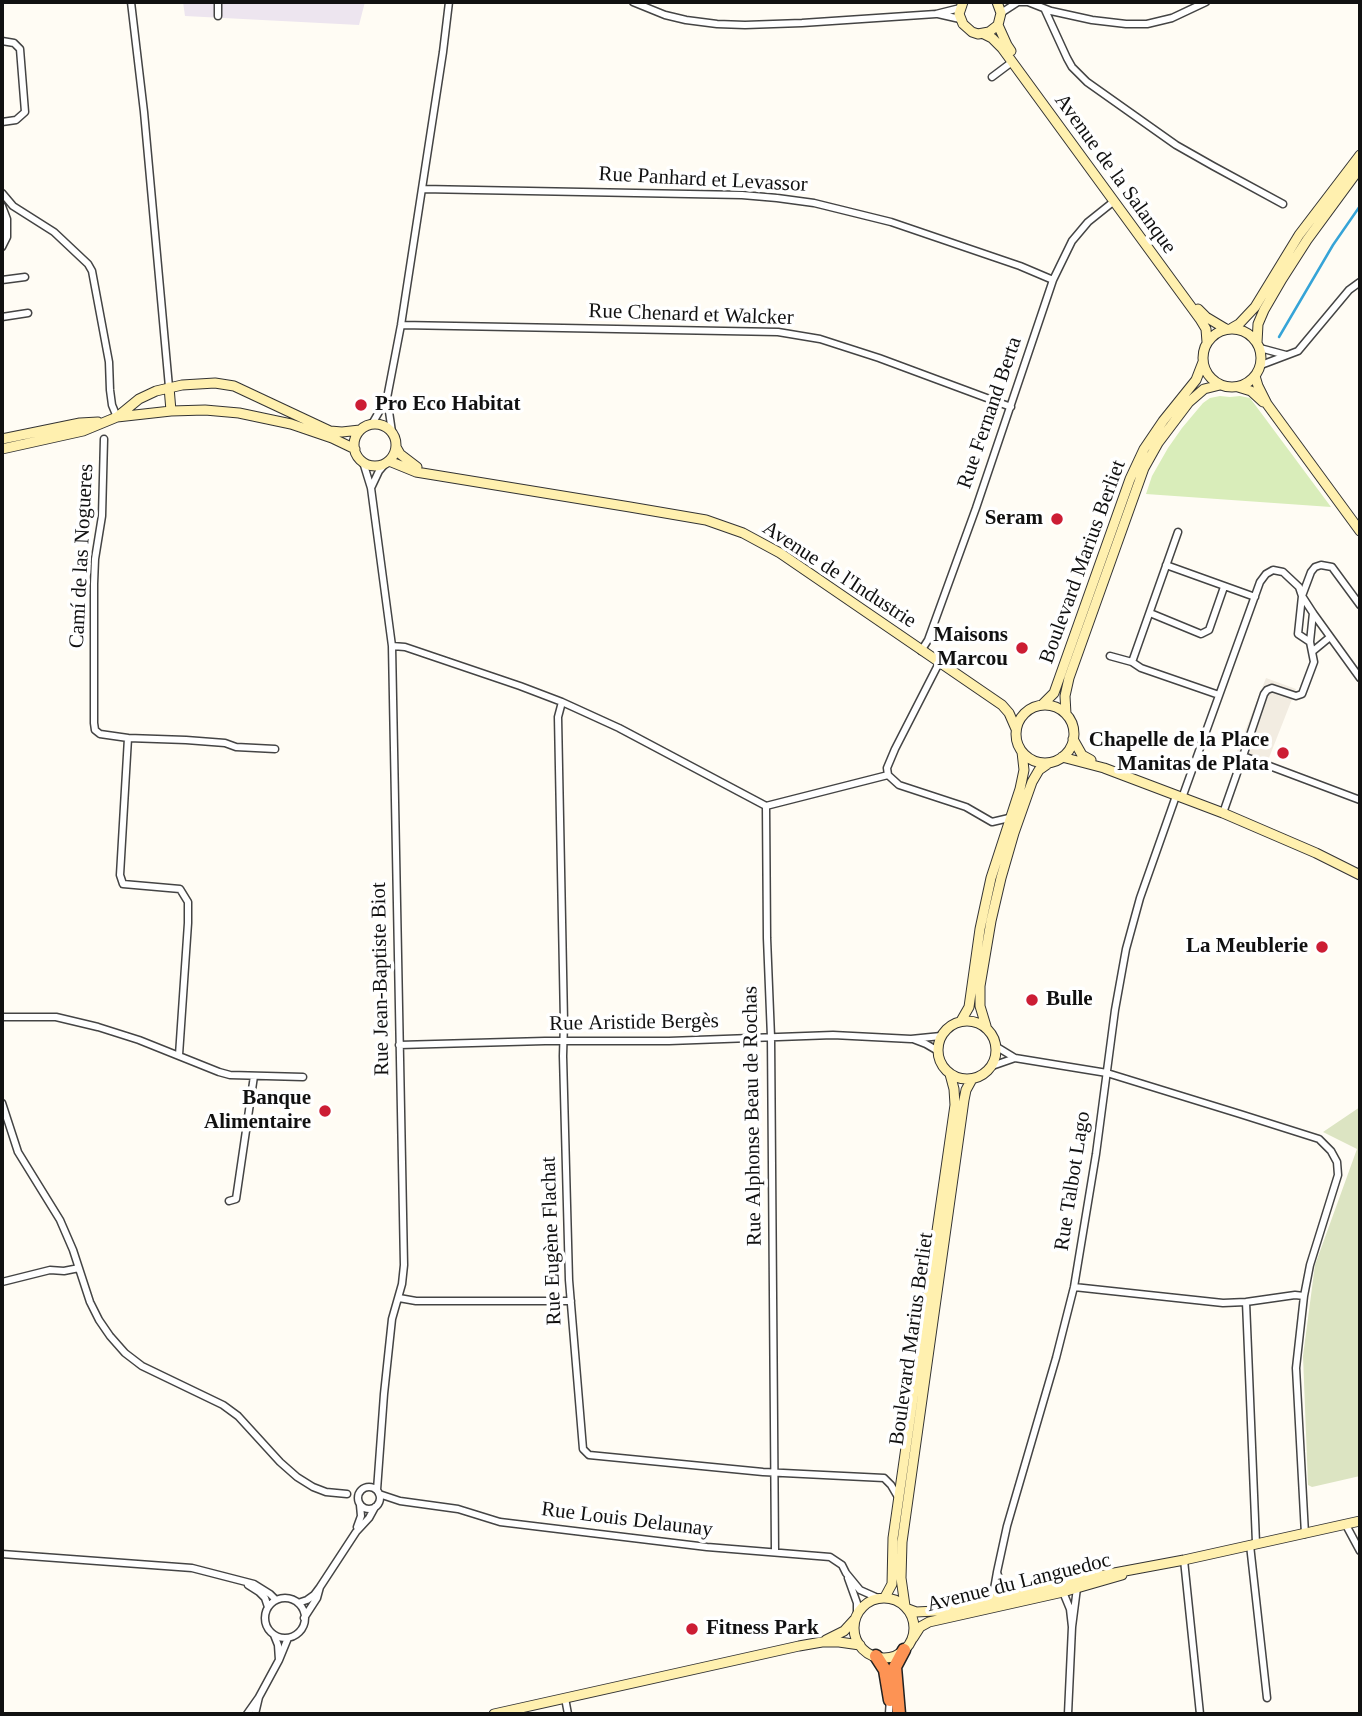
<!DOCTYPE html>
<meta charset="utf-8">
<style>
body{margin:0}
#map{position:relative;width:1362px;height:1716px;overflow:hidden;background:#fffcf4;font-family:Georgia,serif}
canvas{display:block}
.frame{position:absolute;inset:0;border:4px solid #111;pointer-events:none}
</style>
<div id="map">
<canvas width="1362" height="1716"></canvas>
<div class="frame"></div>
</div>
<script>
const c = document.querySelector('canvas').getContext('2d');
c.lineJoin = 'round';
function fill(path, color) { c.fillStyle = color; c.fill(path, 'evenodd'); }
const toPath = rows => new Path2D(rows.map(r => 'M' + r).join(''));
function trace(path, color, width, dash) { c.strokeStyle = color; c.lineWidth = width; c.lineCap = dash ? 'butt' : 'round'; c.setLineDash(dash || []); c.stroke(path); }
function drawText(font, color, halo, rows, align = 'center') {
  c.font = font + ' Georgia,serif'; c.lineWidth = 7; c.setLineDash([]); c.textBaseline = 'middle'; c.strokeStyle = halo; c.fillStyle = color; for (const [text, x, y, turn = 0] of rows) {
    c.save(); c.translate(x, y); c.rotate((+turn || 0) * Math.PI / 180); c.textAlign = isNaN(turn) ? turn : align; if (halo) c.strokeText(text, 0, 0); c.fillText(text, 0, 0); c.restore();
  }
}
fill(toPath([
 [183,2,365,2,359,25,185,16]
]), '#ede5ef');
fill(toPath([
 [1220,396,1230,397,1240,396,1250,398,1331,507,1146,494,1152,476,1168,448,1182,428,1203,403,1210,398]
]), '#d9edba');
fill(toPath([
 [1360,1107,1360,1476,1312,1487,1308,1485,1303,1356,1315,1265,1357,1149,1323,1132]
]), '#dce4c2');
fill(toPath([
 [1266,678,1296,689,1265,768,1235,756]
]), '#f2ece1');
trace(toPath([
 [1279,337,1333,245,1360,206]
]), '#36a4d7', 2.5);
const street = toPath([
 [131,2,144,112,169,387],
 [218,2,218,16],
 [633,2,665,15,686,20,717,24,745,25,802,23,936,14,960,8],
 [1015,2,1028,2,1051,11,1092,20,1126,24,1147,24,1172,18,1206,2],
 [1045,10,1067,58,1072,67,1087,82,1176,145,1213,166,1283,204],
 [1001,13,1018,2],
 [938,14,960,19],
 [2,41,14,43,20,49,25,112,16,120,2,122],
 [992,77,1012,62],
 [422,189,742,195,777,198,814,203,891,222,1020,266,1053,280],
 [2,193,13,206,54,232,88,264,92,271,109,362,110,390,112,405,117,417],
 [2,206,7,219,7,237,2,247],
 [2,280,25,277],
 [2,317,28,313],
 [401,325,778,332,820,339,879,358,1011,407],
 [1260,348,1286,355],
 [1261,365,1298,351,1349,290,1360,282],
 [387,398,401,325,443,52,449,2],
 [372,424,387,398,392,432],
 [104,439,102,516,95,559,94,584,94,723,95,730,100,734,128,738,120,875,123,884,180,889,188,902,188,923,179,1055],
 [363,462,371,488,379,471,385,464],
 [371,488,392,646,404,1265,402,1284,392,1319,384,1394,377,1490],
 [1166,565,1255,597],
 [1360,605,1332,567,1321,565,1315,567,1311,572,1302,596,1313,613,1360,678],
 [1150,613,1201,634,1209,630,1224,587],
 [1310,642,1313,613],
 [392,646,405,647,520,686,562,702,619,728,766,806],
 [921,651,928,640,976,508,1053,280,1072,241,1088,222,1113,202],
 [1313,651,1330,637],
 [1110,656,1132,662,1141,668,1219,695],
 [1132,662,1178,532],
 [939,663,895,749,887,768,888,775,899,785,966,807,992,822,1009,818],
 [562,702,558,717,564,1022,563,1056,569,1280,583,1449,589,1455,763,1472,884,1478,891,1485,898,1497],
 [128,738,186,740,225,743,236,747,275,749],
 [1182,798,1260,582,1266,574,1273,570,1283,572,1299,587,1302,596,1298,634,1310,642,1314,662,1302,694,1296,696,1272,688,1267,690,1264,694,1243,756,1360,800],
 [1223,813,1243,756],
 [2,1017,56,1017,98,1027,139,1040,219,1072,230,1075,303,1077],
 [913,1039,926,1044,938,1051],
 [399,1045,545,1041,669,1041,833,1035,911,1039,941,1036],
 [997,1047,1015,1058,1107,1073,1240,1114,1319,1139,1331,1151,1337,1162,1338,1175,1310,1265,1304,1296,1296,1368,1305,1534],
 [992,1066,1015,1058],
 [2,1103,18,1152,60,1220,73,1250,90,1302,99,1320,110,1336,125,1353,142,1366,223,1405,238,1416,280,1462,297,1477,313,1487,326,1492,347,1494],
 [229,1201,236,1199,254,1076],
 [2,1282,50,1270,64,1271,79,1268],
 [1074,1287,1223,1303,1246,1302,1295,1295,1304,1296],
 [399,1298,416,1301,571,1301],
 [1246,1302,1256,1543],
 '358 1498a11 11 0 1 1 22 0a11 11 0 1 1-22 0Z',
 [379,1494,400,1501,458,1509,500,1522,707,1547,830,1557,842,1565,846,1573,860,1590,878,1598],
 [1346,1525,1360,1551],
 [357,1527,361,1516,360,1505],
 [1250,1545,1267,1698],
 [775,1551,771,1037,767,938,766,806,888,775],
 [2,1554,192,1568,254,1584,270,1594,276,1600],
 [1184,1560,1200,1714],
 [997,1572,1007,1526,1056,1358,1074,1287,1096,1154,1115,1010,1126,949,1140,898,1176,796],
 [848,1578,857,1603,857,1615],
 [248,1585,259,1592,265,1598,268,1607],
 [1072,1586,1077,1588,1072,1627,1070,1609,1063,1592,1072,1586],
 [320,1587,356,1532,369,1518,375,1507],
 '265 1618a20 20 0 1 1 40 0a20 20 0 1 1-40 0Z',
 [987,1599,994,1589,997,1572,1004,1596,1003,1597],
 [298,1603,307,1600,314,1595,320,1587,317,1598,304,1618],
 [274,1635,278,1645,279,1660,288,1638],
 [259,1697,279,1660],
 [565,1698,568,1714],
 [247,1714,259,1697,255,1714],
 [889,1714,890,1698],
 [1068,1714,1072,1627]
]);
const secondary = toPath([
 [963,2,959,14,963,24,972,32,978,34,989,32,998,25,1001,13,997,2],
 [998,25,1007,45,1011,51],
 [984,34,992,38,1002,48,1200,319,1206,329,1207,342],
 [1198,309,1206,317,1226,329],
 [1232,328,1239,324,1255,307,1299,235,1360,155],
 '1203 358a29 29 0 1 1 58 0a29 29 0 1 1-58 0Z',
 [1257,343,1258,324,1264,310,1282,279,1307,240,1360,168],
 [1255,376,1258,386,1267,404,1360,531],
 [169,387,171,411],
 [1238,387,1251,391,1263,402],
 [117,417,139,399,156,391,182,385,215,383,234,386,330,431,342,432,360,430],
 '354 445a21 21 0 1 1 42 0a21 21 0 1 1-42 0Z',
 [2,439,80,423,98,422],
 [396,447,400,454,417,467],
 [2,449,83,431,117,417,171,411,205,410,239,413,291,424,332,438,355,449],
 [389,461,416,472,630,507,706,520,743,533,780,553,1002,705,1009,713,1016,729],
 [1043,704,1054,693,1130,479,1144,449,1163,421,1196,380,1203,362],
 '1016 734a29 29 0 1 1 58 0a29 29 0 1 1-58 0Z',
 [1066,714,1065,696,1069,678,1144,468,1158,443,1189,402,1204,389,1220,385],
 [1073,739,1082,755,1091,760],
 [1062,757,1104,768,1223,813,1316,853,1360,875],
 '938 1050a29 29 0 1 1 58 0a29 29 0 1 1-58 0Z',
 [961,1021,969,1007,980,929,991,878,1020,789,1024,770,1022,752],
 [986,1026,980,1006,980,986,991,921,1001,878,1014,833,1032,782,1039,770,1049,763],
 [885,1597,892,1584,893,1538,955,1105,954,1089,950,1074],
 '854 1628a30 30 0 1 1 60 0a30 30 0 1 1-60 0Z',
 [905,1606,901,1578,902,1542,964,1100,966,1090,972,1079],
 [908,1609,916,1612,936,1611,1109,1574,1184,1560,1360,1521],
 [913,1638,920,1627,929,1622,1063,1592,1122,1575],
 [826,1640,844,1631,855,1619],
 [494,1714,799,1646,822,1642,839,1642,860,1645]
]);
const highway = toPath([
 [876,1656,885,1670,890,1700],
 [899,1714,895,1667,904,1650]
]);
trace(street, '#444', 9);
trace(secondary, '#333', 11);
trace(highway, '#222', 15);
trace(street, '#fff', 6);
trace(secondary, '#fff0af', 9);
trace(highway, '#fd9354', 12);
for (const [x, y, r, color] of [
 [361,405,7,"#cc1d34"],
 [1057,519,7,"#cc1d34"],
 [1022,648,7,"#cc1d34"],
 [1283,753,7,"#cc1d34"],
 [1322,947,7,"#cc1d34"],
 [1032,1000,7,"#cc1d34"],
 [325,1111,7,"#cc1d34"],
 [692,1629,7,"#cc1d34"]
]) { const dot = new Path2D(); dot.arc(x, y, r, 0, 2 * Math.PI); c.fillStyle = color; c.fill(dot); trace(dot, '#fff', 2.5); }
drawText('21px', '#111', '#fff', [
 ["Avenue de la Salanque",1115,174,54],
 ["Rue Panhard et Levassor",703,180,3],
 ["Rue Chenard et Walcker",691,315,2],
 ["Rue Fernand Berta",990,413,-71],
 ["Camí de las Nogueres",82,556,-87],
 ["Boulevard Marius Berliet",1083,562,-70],
 ["Avenue de l'Industrie",839,575,33],
 ["Rue Jean-Baptiste Biot",381,979,-91],
 ["Rue Aristide Bergès",634,1023,-1],
 ["Rue Alphonse Beau de Rochas",753,1116,-91],
 ["Rue Talbot Lago",1073,1181,-81],
 ["Rue Eugène Flachat",552,1241,-92],
 ["Boulevard Marius Berliet",912,1339,-82],
 ["Rue Louis Delaunay",627,1520,7],
 ["Avenue du Languedoc",1019,1583,-14]
]);
drawText('bold 21px', '#111', '#fff', [
 ["Pro Eco Habitat",375,405,"left"],
 ["Seram",1043,519],
 ["Maisons",1008,636],
 ["Marcou",1008,660],
 ["Chapelle de la Place",1269,741],
 ["Manitas de Plata",1269,765],
 ["La Meublerie",1308,947],
 ["Bulle",1046,1000,"left"],
 ["Banque",311,1099],
 ["Alimentaire",311,1123],
 ["Fitness Park",706,1629,"left"]
], 'right');
</script>
